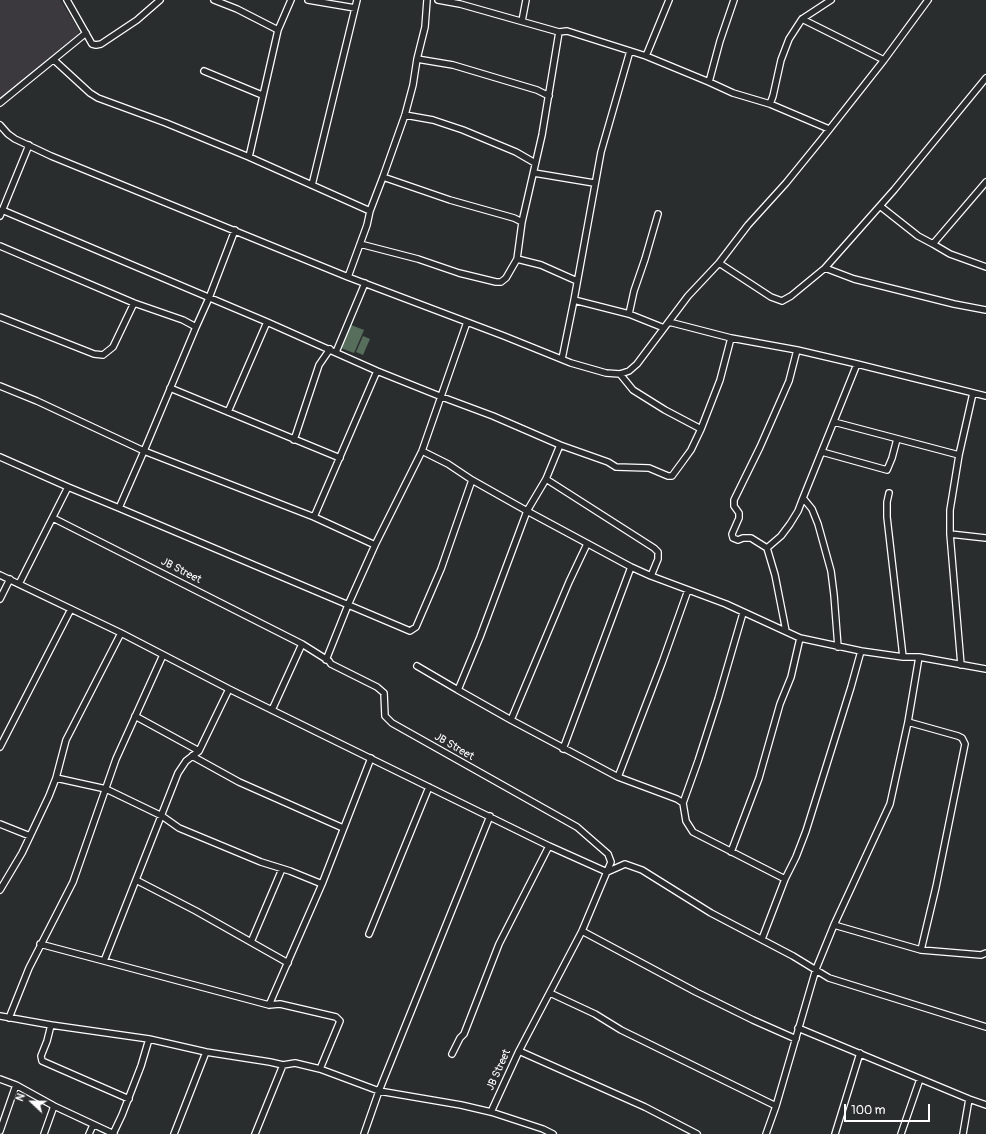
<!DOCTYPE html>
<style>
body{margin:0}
#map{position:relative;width:986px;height:1134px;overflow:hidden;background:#2a2d2e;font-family:Pangolin,sans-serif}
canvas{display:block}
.north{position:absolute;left:12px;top:1082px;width:40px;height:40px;-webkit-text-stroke:3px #2a2d2e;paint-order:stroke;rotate:292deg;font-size:11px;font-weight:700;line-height:16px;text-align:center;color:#fff}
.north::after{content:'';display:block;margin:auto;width:14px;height:18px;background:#fff;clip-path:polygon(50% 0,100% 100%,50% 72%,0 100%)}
.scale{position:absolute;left:844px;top:1104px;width:86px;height:18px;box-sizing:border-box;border:2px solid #fff;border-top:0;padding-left:5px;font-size:12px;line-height:14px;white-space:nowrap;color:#fff;-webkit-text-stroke:3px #2a2d2e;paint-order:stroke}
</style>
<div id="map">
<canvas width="986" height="1134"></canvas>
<div class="north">N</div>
<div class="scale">100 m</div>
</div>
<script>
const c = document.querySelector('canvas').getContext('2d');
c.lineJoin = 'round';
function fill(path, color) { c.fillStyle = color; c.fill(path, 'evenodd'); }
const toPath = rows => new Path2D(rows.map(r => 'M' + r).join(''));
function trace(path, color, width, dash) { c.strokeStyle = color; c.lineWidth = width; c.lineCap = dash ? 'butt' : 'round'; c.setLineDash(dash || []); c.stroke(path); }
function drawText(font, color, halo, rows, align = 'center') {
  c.font = font + ' Pangolin,sans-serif'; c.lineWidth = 4; c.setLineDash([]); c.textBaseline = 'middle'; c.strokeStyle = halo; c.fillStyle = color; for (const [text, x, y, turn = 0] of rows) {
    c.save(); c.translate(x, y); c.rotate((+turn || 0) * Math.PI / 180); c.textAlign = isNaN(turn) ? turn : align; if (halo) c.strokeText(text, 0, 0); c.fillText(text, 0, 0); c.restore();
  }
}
fill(toPath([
 [0,0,60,0,79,30,78,35,0,98]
]), '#3b393e');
fill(toPath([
 [351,325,364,330,354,353,341,348],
 [363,336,370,339,363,355,356,352]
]), '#566e5b');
const minor = toPath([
 [67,0,92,44,96,45,101,44,137,20,160,0],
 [214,0,237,9,278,30],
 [308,0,355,8],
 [438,0,460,4,559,32,567,31,646,56,709,82,733,93,770,104,829,129],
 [802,19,884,60],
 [522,21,526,0],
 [646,56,669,0],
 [417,59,453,65,537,90,549,96],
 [54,60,90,93,98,98,166,123,249,157,370,211],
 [204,71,262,95],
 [709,82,720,41,734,0],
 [0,103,86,33],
 [770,104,773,96,781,60,789,39,802,19,831,0],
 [405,115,433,120,463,130,516,152,535,163],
 [0,125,8,134,15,139,51,156,348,277,504,336,571,363,606,373,620,374,629,371,637,364,688,296,719,263,748,225,786,183,821,140,884,60,928,0],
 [249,157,278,30,291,0],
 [534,173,594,183],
 [383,177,450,200,514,218,522,222],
 [312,185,357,0],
 [880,206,918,236,933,244,950,254,986,267],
 [2,210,267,322,377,371,442,397,493,416,560,445,608,462,616,467,649,468,668,476,672,476,683,461,691,450,701,429,720,380,731,338],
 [658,214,645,259,634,291,629,314,664,328],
 [0,216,29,145],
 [360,244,418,259,459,273,496,282,501,282,506,278,517,259,522,222,542,135,559,32],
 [933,244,986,182],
 [0,246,134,303,183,320,196,327],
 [517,259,541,265,577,281],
 [719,263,771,297,782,301,791,296,825,268,894,190,986,78],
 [825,268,854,279,954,304,986,310],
 [348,277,367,225,370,211,383,177,405,115,413,85,417,59,425,27,427,0],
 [574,300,629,314],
 [0,317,94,354,103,355,113,347,134,303],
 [669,322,731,338,797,350,857,364,986,396],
 [797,350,789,381,760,447,734,500,734,506,739,513,739,518,732,534,733,538,738,540,743,538,751,538,767,548,781,536,790,524,798,511,803,498],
 [336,352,365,283],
 [562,359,574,300,601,152,630,51],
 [620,374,633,390,665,410,701,429],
 [0,386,37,401,144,451,314,517,375,545],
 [170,388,340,458],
 [228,412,267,322],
 [834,422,959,455],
 [294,440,319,365,330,349],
 [560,445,546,479,527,511,480,637,458,690,511,720,618,777,677,799,683,803,686,821,693,832,785,879],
 [422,451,448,464,472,480,527,511,631,567,651,576,726,604,800,638,861,651,903,657,919,657,986,669],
 [822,452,887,470,892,458,897,439],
 [0,457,68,487,119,508,410,631,416,627,441,569,472,480],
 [546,479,654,548,658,552,658,559,651,576],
 [889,493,887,502,887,517,903,657],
 [119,508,144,451,196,327,209,298,235,230],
 [314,517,377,371],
 [53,518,302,644,329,661,331,664,377,687,384,693,385,716,392,723,577,827,608,854,611,862,582,931,519,1051,491,1112],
 [950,534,986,538],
 [767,548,775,575,786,631],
 [0,575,121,633,229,689,549,846,607,872,625,864,642,870,711,913,793,956,829,978,986,1027],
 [19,584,68,487],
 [0,599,10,579],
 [838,647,834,595,831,571,818,524,812,509,803,498,857,364],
 [919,657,908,722,958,736,962,738,965,744,936,887,921,950],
 [326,660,348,605,375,545,422,451,467,322],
 [961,665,950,534,950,510,959,455,973,393],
 [417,666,458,690],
 [229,689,199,751,186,761,178,773,104,961,269,1005,280,1004,336,1017,340,1021,320,1069],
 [272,710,302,644],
 [135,716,199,751],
 [511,720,569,582,587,544],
 [0,747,71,609],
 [563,749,631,567],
 [192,756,239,782,343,828],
 [618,777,662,663,688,590],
 [56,778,106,789,162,816,179,828,261,862,290,871,322,884],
 [683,803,698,761,718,699,743,613],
 [0,824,30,836],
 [731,852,759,778,780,704,791,677,800,638],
 [136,880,196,911,288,963],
 [0,890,22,853,49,796,56,778,66,740,121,633],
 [834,925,921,950,981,955,986,953],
 [582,931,696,992,753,1020,796,1039],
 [369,934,429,787],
 [762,939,785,879,796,857,806,831,851,687,861,651],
 [251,942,282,869],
 [40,944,104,961],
 [550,993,595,1014,621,1030,776,1106],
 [269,1005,322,884,371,758],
 [0,1016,51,1025,149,1039,206,1052,270,1062,283,1065,295,1063,320,1069,379,1091,461,1105,491,1112,543,1129,553,1134],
 [9,1018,29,968,73,882,116,759,163,655],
 [51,1025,47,1041,41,1056,42,1061,129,1099],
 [798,1028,969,1099,986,1105],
 [519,1051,645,1107,697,1134],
 [452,1054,460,1038,464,1034,499,944,549,846],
 [0,1079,16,1085,54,1106,114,1134],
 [0,1131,16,1085],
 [44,1134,54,1106],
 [89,1134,93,1125],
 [113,1134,122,1115,141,1066,149,1039],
 [174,1134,206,1052],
 [255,1134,283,1065],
 [364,1134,379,1091,490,816],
 [766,1134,776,1106,816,969,834,925,890,804,908,722],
 [835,1134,860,1053],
 [901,1134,920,1079],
 [963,1134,969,1099]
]);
trace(minor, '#fff', 8);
trace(minor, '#2a2d2e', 5.5);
drawText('11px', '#fff', '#2a2d2e', [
 ["JB Street",181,571,27],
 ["JB Street",454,747,30],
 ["JB Street",499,1070,-66]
]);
</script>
